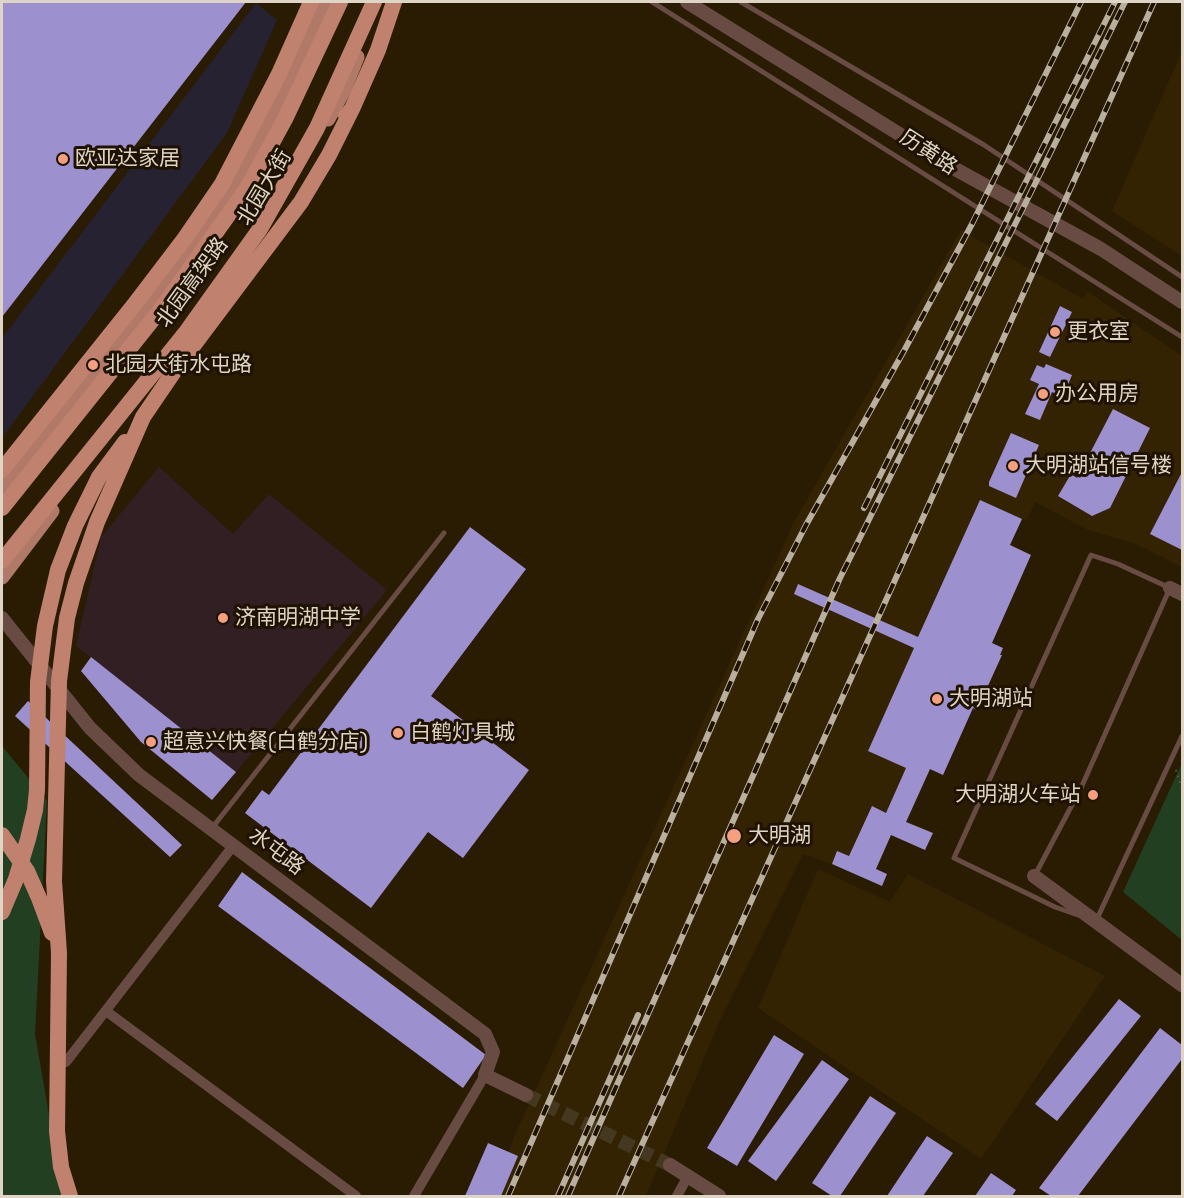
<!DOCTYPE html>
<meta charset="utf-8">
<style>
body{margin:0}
#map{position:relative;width:1184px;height:1198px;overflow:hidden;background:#291c03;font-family:"Space Grotesk",sans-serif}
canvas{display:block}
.frame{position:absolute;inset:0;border:3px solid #ded5c6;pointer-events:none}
</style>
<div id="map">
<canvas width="1184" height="1198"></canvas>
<div class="frame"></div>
</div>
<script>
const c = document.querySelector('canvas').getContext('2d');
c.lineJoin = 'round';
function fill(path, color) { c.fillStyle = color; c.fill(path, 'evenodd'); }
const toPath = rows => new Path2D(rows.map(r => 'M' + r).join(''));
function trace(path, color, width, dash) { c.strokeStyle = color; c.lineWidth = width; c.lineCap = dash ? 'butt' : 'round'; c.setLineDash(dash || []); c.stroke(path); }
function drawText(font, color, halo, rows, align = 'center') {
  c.font = font + ' "Space Grotesk","Noto Sans SC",sans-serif'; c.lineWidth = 6; c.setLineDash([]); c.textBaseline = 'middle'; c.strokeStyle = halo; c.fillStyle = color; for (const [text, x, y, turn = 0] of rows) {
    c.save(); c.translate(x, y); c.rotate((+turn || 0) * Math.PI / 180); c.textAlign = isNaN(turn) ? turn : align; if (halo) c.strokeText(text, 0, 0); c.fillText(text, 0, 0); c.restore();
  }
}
fill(toPath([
 [1182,51,1182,256,1112,211],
 [961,230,1083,299,1087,291,1182,356,1182,567,1134,543,1088,530,1035,502,1027,520,1022,519,1010,545,1031,555,992,643,1002,655,977,710,972,709,943,775,930,770,907,821,933,833,925,850,891,835,876,869,887,874,882,886,832,864,803,854,721,1018,646,1196,491,1196,515,1135,794,522],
 [818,869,890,902,908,874,1105,976,981,1159,758,1008]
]), '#342302');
fill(toPath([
 [256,3,277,20,227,133,2,438,2,338]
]), '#272232');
fill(toPath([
 [159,467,233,534,269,494,387,590,236,772,76,646,101,537]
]), '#321f24');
fill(toPath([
 [2,746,47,801,35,1034,63,1196,2,1196],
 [1182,763,1182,940,1123,892]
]), '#224021');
fill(toPath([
 [2,2,246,2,2,317],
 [1060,306,1072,312,1050,357,1039,352],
 [1046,364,1072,375,1063,397,1052,392,1040,420,1025,414,1039,384,1030,380,1037,365,1044,368],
 [1113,409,1150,428,1110,508,1092,516,1058,496,1071,474,1077,478],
 [1011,433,1039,445,1016,498,989,486,989,482],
 [1182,472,1182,550,1150,534],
 [980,500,1022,519,1010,545,1031,555,992,643,1003,648,1000,655,1002,655,977,710,973,708,943,775,930,769,906,822,933,833,925,850,891,835,876,869,887,874,882,886,832,864,837,851,849,856,872,806,886,813,906,768,868,751,914,648,794,594,798,584,918,637],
 [470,527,526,569,431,696,529,770,463,858,428,832,371,908,245,813,262,790,269,795],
 [91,657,236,772,212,800,141,742,81,671],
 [28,701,182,845,170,857,15,716],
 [242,872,486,1055,463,1088,218,906],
 [1119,999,1141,1016,1057,1121,1035,1104],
 [1160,1028,1182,1045,1182,1059,1078,1196,1051,1196,1039,1188],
 [774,1035,804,1054,737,1166,707,1148],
 [822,1060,849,1079,776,1181,748,1161],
 [870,1096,896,1113,840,1196,832,1196,812,1183],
 [927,1136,953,1153,923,1196,887,1196],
 [488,1143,518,1156,501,1196,465,1196],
 [991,1173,1016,1190,1012,1196,975,1196]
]), '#9c90ce');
trace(toPath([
 [526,1095,670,1165]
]), '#443820', 14, [14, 7]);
trace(toPath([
 [1176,770,1182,789]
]), '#655a44', 2, [1.5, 4.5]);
trace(toPath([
 [652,2,1182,337],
 [741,2,984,145,1182,277],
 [212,828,444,533],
 [1035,875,1081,788,1170,588,1118,564,1091,555,954,858,1055,907,1078,915],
 [1096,921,1182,736]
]), '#684c44', 5);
trace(toPath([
 [106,1011,356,1196],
 [66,1062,233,846],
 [414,1196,485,1075],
 [677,1196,688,1176]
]), '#684c44', 10);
trace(toPath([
 [687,2,957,170,1101,249,1182,302],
 [1170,588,1182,594],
 [2,618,90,728,139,775,485,1034,493,1052,485,1075,526,1095],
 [1034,876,1182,985],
 [670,1165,719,1196]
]), '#684c44', 14);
trace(toPath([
 [328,119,344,90,357,57],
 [2,490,98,373,197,242,234,185,301,57,324,2],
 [2,577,52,511]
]), '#b17967', 15);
trace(toPath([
 [346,116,352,109,378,50,394,2],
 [2,470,134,305,185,238,222,184,279,74,311,2],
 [2,508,165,304,248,187,285,119,340,2],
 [2,561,187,331,260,229,317,128,374,2],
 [2,835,27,871,39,898,52,933],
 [2,912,16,879,28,839,35,810,37,790,38,682,45,626,58,570,75,526,99,477,125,442],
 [70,1196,61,1167,57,1131,59,953,54,881,59,681,67,618,76,583,97,522,143,417,175,370,301,202,329,155,352,109]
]), '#c0826e', 16);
const rail = toPath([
 [864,508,1115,2],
 [508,1196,758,619,806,525,905,349,972,224,1081,2],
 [558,1196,638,1015],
 [568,1196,840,578,1125,2],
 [619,1196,1154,2]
]);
trace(rail, '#b9af9e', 6);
trace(rail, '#1f1200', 4, [11]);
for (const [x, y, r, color] of [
 [63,159,6,"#f2a080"],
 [1055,332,6,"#f2a080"],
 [93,365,6,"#f2a080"],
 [1043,394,6,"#f2a080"],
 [1013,466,6,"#f2a080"],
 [223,618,6,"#f2a080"],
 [937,699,6,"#f2a080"],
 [398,733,6,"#f2a080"],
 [151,742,6,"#f2a080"],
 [1093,795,6,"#f2a080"],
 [734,836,8,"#f2a080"]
]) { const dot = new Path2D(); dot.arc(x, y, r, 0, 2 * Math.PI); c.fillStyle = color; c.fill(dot); trace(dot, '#1f1200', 2); }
drawText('21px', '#ded5c6', '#1f1200', [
 ["历黄路",928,153,33],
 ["北园大街",265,188,-59],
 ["北园高架路",193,283,-54],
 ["水屯路",276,852,37]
]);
drawText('21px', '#ded5c6', '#1f1200', [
 ["欧亚达家居",75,159],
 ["更衣室",1067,332],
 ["北园大街水屯路",105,365],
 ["办公用房",1055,394],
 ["大明湖站信号楼",1025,466],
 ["济南明湖中学",235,618],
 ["大明湖站",949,699],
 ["白鹤灯具城",410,733],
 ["超意兴快餐(白鹤分店)",163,742],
 ["大明湖火车站",1081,795,"right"],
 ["大明湖",748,836]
], 'left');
</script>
